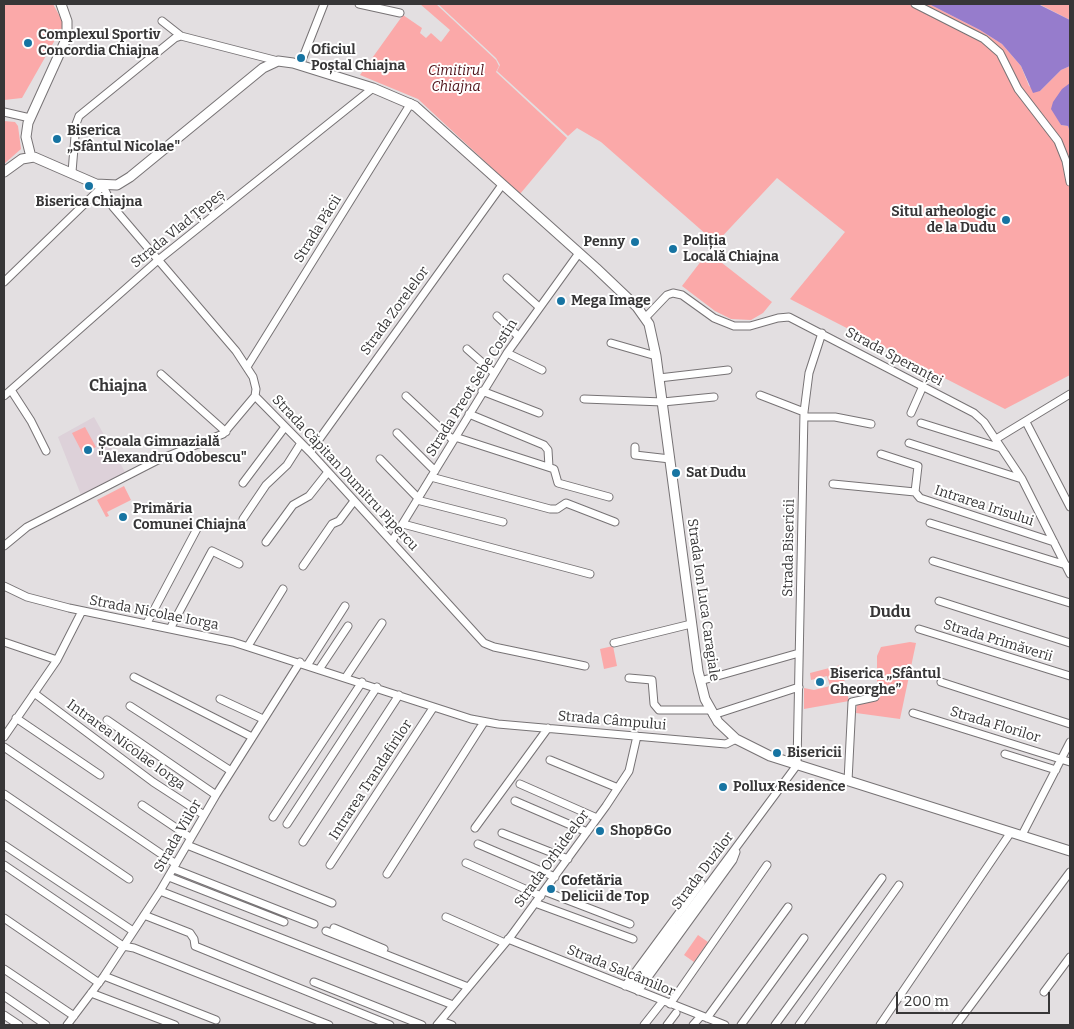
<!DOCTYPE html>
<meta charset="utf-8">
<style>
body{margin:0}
#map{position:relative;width:1074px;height:1029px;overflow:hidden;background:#e3dfe1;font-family:Bitter,serif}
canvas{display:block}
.frame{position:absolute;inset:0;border:5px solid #373637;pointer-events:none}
.scale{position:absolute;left:896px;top:992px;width:154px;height:22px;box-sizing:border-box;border:2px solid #373637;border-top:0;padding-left:6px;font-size:15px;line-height:18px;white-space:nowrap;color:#373637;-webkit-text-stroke:4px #fff;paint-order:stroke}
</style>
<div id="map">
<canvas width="1074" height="1029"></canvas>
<div class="frame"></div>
<div class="scale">200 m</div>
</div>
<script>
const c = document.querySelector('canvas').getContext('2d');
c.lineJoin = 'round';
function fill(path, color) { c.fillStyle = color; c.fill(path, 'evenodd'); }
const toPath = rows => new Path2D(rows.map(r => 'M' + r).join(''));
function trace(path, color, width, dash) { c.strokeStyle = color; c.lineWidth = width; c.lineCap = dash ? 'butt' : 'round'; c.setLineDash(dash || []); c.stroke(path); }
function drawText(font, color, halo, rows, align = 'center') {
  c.font = font + ' Bitter,serif'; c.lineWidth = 4; c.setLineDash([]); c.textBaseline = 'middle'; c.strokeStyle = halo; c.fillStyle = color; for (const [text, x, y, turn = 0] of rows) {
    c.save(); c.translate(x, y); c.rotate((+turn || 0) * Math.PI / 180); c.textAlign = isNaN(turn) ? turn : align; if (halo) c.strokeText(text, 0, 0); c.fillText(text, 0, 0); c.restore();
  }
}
fill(toPath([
 [94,417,125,472,81,495,58,437]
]), '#ddd1d9');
fill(toPath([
 [4,4,53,4,64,24,22,98,4,100],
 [420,4,436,4,496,60,499,66,496,72,567,138,520,194,418,99,360,75,403,15,422,28,420,33,426,38,431,33,441,42,450,30],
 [438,4,929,4,980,30,1002,44,1021,66,1029,86,1040,91,1061,70,1070,66,1070,83,1056,114,1061,125,1068,126,1070,132,1070,375,1005,409,790,299,845,232,777,178,716,243,601,142,577,128,568,136,497,71,500,65,496,58],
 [1038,4,1070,4,1070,20,1039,4],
 [4,121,15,122,18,126,21,149,4,164],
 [708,252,772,302,763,313,751,320,731,319,715,311,682,286],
 [85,427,96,447,83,454,72,433],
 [124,486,131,500,107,512,109,516,106,517,97,500],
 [910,642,916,643,900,719,856,713,857,704,877,701,877,656,881,647],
 [613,646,617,666,604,669,600,649],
 [841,665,849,701,804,709,804,688,814,690,830,686,827,676,811,680,810,673],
 [698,935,708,942,694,962,684,955]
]), '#fba9a9');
fill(toPath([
 [929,4,1038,4,1070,20,1070,66,1061,70,1040,91,1033,93,1021,66,1002,44,980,30],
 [1070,83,1070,132,1068,126,1061,125,1051,109,1053,102,1062,89]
]), '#967ccc');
const minor = toPath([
 [359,4,400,13],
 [915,4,984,39,1000,53,1018,89,1058,141,1066,161,1070,182],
 [162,21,181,36,278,61],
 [300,65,324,4],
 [4,112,30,118],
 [72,172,76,124,79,116,175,38,181,36],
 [507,278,539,307],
 [4,282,103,186,113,207,236,351,253,377,256,389,255,396,223,434,158,460,27,527,4,546],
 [497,316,518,336],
 [646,317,667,295,673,293,682,295,714,318,734,326,750,326,778,318,789,317,974,413,984,422,1022,479,1070,574],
 [611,343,656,356],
 [467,349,494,373],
 [507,353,542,370],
 [247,367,411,103],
 [161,374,226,432],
 [659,378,728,370],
 [11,390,31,421,46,451],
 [482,391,539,413],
 [760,395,804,412],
 [4,396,157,261,373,88],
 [255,396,310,452,484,643,494,647,585,666],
 [406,396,453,440],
 [584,399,663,402,714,397],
 [911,413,923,386],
 [469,414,544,445,548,450,549,467],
 [804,417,835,417,871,424],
 [1026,422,1070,507],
 [921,423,1001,448],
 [397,433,435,471],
 [455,437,554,469,558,483,609,497],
 [996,439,1070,394],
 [909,443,1022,479],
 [635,447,635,455,670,459],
 [310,452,502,185],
 [881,454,918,466,915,492,920,498,1054,542],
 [380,459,418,498],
 [431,477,550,509,557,509,566,503,615,522],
 [243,483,285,427],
 [833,484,915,492],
 [417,500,503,522],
 [243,519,266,485,287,465,301,443],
 [930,523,1066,565],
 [403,524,590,574],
 [392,541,507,353,579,253],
 [266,542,293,505,309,496,328,472],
 [933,561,1070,603],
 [303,566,332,524,339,521,354,501],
 [4,586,27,597,69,608,233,642,471,719,498,724,726,744,736,739],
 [939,601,1070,643],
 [147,623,199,525],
 [171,627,212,551,239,564],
 [919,629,1070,676],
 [4,642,57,660],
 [614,643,691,624],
 [248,646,283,589],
 [308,664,345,606],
 [320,668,348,626],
 [134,677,252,737],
 [346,677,382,623],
 [629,678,652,680,654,704,659,710,710,710],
 [700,681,799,653],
 [941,682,1070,724],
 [34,693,153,782,204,815],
 [220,699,263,719],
 [130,706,231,771],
 [913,713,1070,762],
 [713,715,799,687],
 [16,718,100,775],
 [107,720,216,795],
 [4,737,57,660,82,611],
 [4,747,176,864],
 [1005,754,1056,770],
 [550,760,618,788],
 [848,781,852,702,875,697],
 [520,784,597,818],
 [4,794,129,879],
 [515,801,587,832],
 [142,805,191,838],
 [273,817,362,682],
 [287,824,377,687],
 [475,828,548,728],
 [502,833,568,859],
 [1022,835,1070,742],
 [303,842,399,695],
 [478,844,555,877],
 [4,845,133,931],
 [187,845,332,903],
 [466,863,541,896],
 [4,865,123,946,134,948,329,1025],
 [330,865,433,708],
 [174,869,314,924],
 [387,874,484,722],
 [169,877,284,922],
 [160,891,453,1005],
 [544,891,630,924],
 [535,903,633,939],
 [144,915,190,933,194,939,195,946,390,1025],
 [446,917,505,943],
 [4,918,99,983],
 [334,928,384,949],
 [326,931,468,987],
 [508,939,725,1025],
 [4,969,74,1016],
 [104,976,216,1020],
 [314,982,422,1025],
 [625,986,701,883],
 [632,988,797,765,804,412,809,373,822,333],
 [638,991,733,860,736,852],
 [1044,992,1070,957],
 [91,993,175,1025],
 [4,996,46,1025],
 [670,1004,767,865],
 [4,1015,19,1025],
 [707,1018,788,907],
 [441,1021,452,1025],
 [67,1025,104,976,160,891,216,795,300,662],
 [437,1025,511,936,606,806,629,771,637,736],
 [644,1025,663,1001],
 [667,1025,676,1013],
 [693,1025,701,1016],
 [741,1025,804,938],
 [775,1025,882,878],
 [799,1025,899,885],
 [880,1025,1011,832],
 [956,1025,1070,872]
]);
const major = toPath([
 [31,157,26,137,28,123,67,37,67,21,61,4],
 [4,172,22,159,34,157,96,184,117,185,130,177,263,68,278,61,293,63,373,88,415,106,596,268,637,307,649,324,656,356,698,671,705,699,718,722,736,739,770,756,1070,851]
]);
trace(minor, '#777375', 9);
trace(major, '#777375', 11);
trace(minor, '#fff', 7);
trace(major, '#fff', 9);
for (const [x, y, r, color] of [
 [28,43,5,"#1774a2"],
 [301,58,5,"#1774a2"],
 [57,139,5,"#1774a2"],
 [89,186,5,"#1774a2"],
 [1006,220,5,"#1774a2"],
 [635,242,5,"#1774a2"],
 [673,249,5,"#1774a2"],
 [561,301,5,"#1774a2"],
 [88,450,5,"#1774a2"],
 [676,473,5,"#1774a2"],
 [123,517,5,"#1774a2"],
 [820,682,5,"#1774a2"],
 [777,753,5,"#1774a2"],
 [723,787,5,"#1774a2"],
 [600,831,5,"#1774a2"],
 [551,889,5,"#1774a2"]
]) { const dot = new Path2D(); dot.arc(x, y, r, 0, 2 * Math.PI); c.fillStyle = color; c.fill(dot); trace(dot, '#fff', 2); }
drawText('bold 14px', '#373637', '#fff', [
 ["Complexul Sportiv",38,35],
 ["Concordia Chiajna",38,51],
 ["Oficiul",311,50],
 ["Poștal Chiajna",311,66],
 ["Biserica",67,131],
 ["„Sfântul Nicolae\"",67,147],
 ["Biserica Chiajna",89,202,"center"],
 ["Situl arheologic",996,212,"right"],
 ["de la Dudu",996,228,"right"],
 ["Poliția",683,241],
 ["Locală Chiajna",683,257],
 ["Penny",625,242,"right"],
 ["Mega Image",571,301],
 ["Școala Gimnazială",98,442],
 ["\"Alexandru Odobescu\"",98,458],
 ["Sat Dudu",686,473],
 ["Primăria",133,509],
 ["Comunei Chiajna",133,525],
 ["Biserica „Sfântul",830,674],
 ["Gheorghe”",830,690],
 ["Bisericii",787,753],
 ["Pollux Residence",733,787],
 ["Shop&Go",610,831],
 ["Cofetăria",561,881],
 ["Delicii de Top",561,897]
], 'left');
drawText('italic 14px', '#4d1017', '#fff', [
 ["Cimitirul",456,71],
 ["Chiajna",456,87]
]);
drawText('14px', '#373637', '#fff', [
 ["Strada Vlad Țepeș",178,229,-39],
 ["Strada Păcii",318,229,-58],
 ["Strada Zorelelor",395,311,-54],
 ["Strada Speranței",894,357,28],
 ["Strada Preot Sebe Costin",472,388,-58],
 ["Strada Căpitan Dumitru Pipercu",345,473,47],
 ["Intrarea Irisului",984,506,18],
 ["Strada Bisericii",789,548,-89],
 ["Strada Ion Luca Caragiale",703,600,82],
 ["Strada Nicolae Iorga",154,613,11],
 ["Strada Primăverii",998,641,17],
 ["Strada Câmpului",612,721,5],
 ["Strada Florilor",995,725,17],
 ["Intrarea Nicolae Iorga",126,745,36],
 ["Intrarea Trandafirilor",371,780,-57],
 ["Strada Viilor",178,836,-60],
 ["Strada Orhideelor",552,859,-54],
 ["Strada Duzilor",703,871,-53],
 ["Strada Salcâmilor",621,971,22]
]);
drawText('bold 16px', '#373637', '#fff', [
 ["Chiajna",118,387],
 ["Dudu",890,613]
]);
</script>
